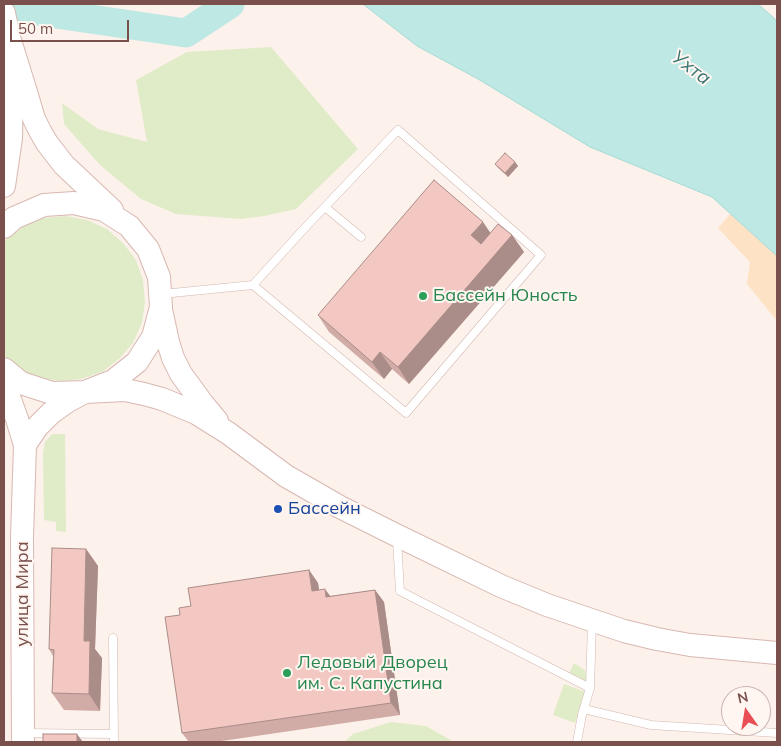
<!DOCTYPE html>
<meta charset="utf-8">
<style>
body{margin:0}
#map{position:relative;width:781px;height:746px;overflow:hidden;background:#fdf1eb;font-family:Mulish,sans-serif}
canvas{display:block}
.frame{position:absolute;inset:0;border:5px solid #7a504c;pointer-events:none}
.north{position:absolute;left:721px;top:686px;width:50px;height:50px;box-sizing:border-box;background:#fff6f2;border:1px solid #cab4b0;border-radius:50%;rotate:347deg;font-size:14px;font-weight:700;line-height:20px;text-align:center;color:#7a504c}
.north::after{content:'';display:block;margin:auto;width:18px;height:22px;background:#e94e54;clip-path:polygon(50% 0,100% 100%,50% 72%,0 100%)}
.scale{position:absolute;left:10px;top:20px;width:119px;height:22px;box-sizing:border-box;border:2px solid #7a504c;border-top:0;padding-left:6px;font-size:15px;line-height:18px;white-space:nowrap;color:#7a504c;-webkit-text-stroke:4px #fff6f2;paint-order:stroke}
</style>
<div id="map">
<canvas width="781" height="746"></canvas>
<div class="frame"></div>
<div class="north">N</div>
<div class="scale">50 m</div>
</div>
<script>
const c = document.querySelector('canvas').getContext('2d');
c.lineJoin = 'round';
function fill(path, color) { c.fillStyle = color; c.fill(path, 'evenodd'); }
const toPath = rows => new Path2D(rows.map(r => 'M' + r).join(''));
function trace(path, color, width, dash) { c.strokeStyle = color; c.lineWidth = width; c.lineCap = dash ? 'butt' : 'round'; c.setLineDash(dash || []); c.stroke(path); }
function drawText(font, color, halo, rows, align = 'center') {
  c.font = font + ' Mulish,sans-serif'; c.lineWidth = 4; c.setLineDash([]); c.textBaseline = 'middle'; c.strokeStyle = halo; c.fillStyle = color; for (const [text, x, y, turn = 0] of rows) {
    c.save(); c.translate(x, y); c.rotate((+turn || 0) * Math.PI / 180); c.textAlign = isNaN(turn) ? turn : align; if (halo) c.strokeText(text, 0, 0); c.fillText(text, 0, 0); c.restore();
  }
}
fill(toPath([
 [271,47,358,149,296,209,264,216,241,219,176,214,141,199,100,165,64,124,62,103,98,129,147,142,136,80,187,52],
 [66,216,87,220,107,229,123,243,136,260,143,280,145,302,142,323,133,343,119,359,102,372,81,379,60,381,39,378,19,369,4,356,4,242,6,239,24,226,44,218],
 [52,434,65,434,66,532,56,531,56,522,44,520,43,453,45,442],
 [574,663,585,670,587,682,569,673],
 [564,684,586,692,575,723,553,715],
 [391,722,426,726,454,742,344,742,353,734]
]), '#e0ecc8');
fill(toPath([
 [730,214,777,256,777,321,747,284,750,262,718,228]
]), '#fde2c5');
const water = toPath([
 [363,4,758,4,774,18,777,22,777,256,712,197,590,147,478,79,417,46,363,4]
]);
fill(water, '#bee8e3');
trace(water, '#a4dad4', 1);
trace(toPath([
 [4,11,15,8,186,33,230,4]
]), '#bee8e3', 29);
const lane = toPath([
 [325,207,361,237],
 [162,294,253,285,301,232,398,130,541,255,406,413,253,285],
 [397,540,400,591,590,688],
 [113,638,114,742],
 [584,709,651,725,777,733],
 [25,733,114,734],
 [577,742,582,715,590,688,592,623]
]);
const secondary = toPath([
 [4,13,9,37,26,92,34,119,40,131,47,143,64,165,112,210],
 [4,186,11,138,12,87,11,71],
 [4,227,14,218,44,205,74,203,104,210,129,226,148,249,159,277,161,307,153,337,137,362,113,381,85,392,52,393,21,383,4,369],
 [162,314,168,342,173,358,181,374,203,404,217,421],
 [4,383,17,419,25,445,22,537,23,742],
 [25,445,37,427,51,413,68,401,85,392,125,390,144,394,162,399,196,413,228,433,286,476,340,507,396,535,501,586,547,605,624,631,657,639,690,645,777,653]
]);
trace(lane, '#d3b7b2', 9);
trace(secondary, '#d8b8b2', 24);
trace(lane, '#fff', 8);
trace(secondary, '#fff', 22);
fill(toPath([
 [515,162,518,166,508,177,498,168,495,164],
 [490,233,512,235,524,252,409,384,392,369,384,379,329,332,318,315],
 [86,549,98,566,95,649,102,658,100,711,64,710,52,693,53,656,49,649],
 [309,570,318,583,319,590,330,596,375,590,384,602,400,715,215,742,189,742,182,733,180,615,191,606]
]), '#d1aca7');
fill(toPath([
 [515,162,518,166,508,177,505,173],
 [483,222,494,238,483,252,471,235],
 [512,235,524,252,409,384,398,367],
 [380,352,392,369,384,379,372,362],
 [86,549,98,566,95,649,102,658,100,711,89,694,84,641],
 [309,570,318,583,321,603,312,591],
 [325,589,334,601,326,597],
 [375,590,384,602,400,715,391,703],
 [77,734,83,742,77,742]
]), '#aa8c88');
const building = toPath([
 [505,153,515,162,505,173,495,164,505,153],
 [434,180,483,222,471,235,481,244,498,224,512,235,398,367,380,352,372,362,318,315,434,180],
 [52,548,86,549,84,641,90,641,89,694,52,693,54,650,49,649,52,548],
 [309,570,312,591,325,589,326,597,375,590,391,703,182,733,165,617,180,615,179,608,191,606,188,588,309,570],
 [43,734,77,734,77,742,43,742,43,734]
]);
fill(building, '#f3c8c2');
trace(building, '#aa8c88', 1);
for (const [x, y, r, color] of [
 [423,296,5,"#2e9e5b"],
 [278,509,5,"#1a4fb4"],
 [287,673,5,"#2e9e5b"]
]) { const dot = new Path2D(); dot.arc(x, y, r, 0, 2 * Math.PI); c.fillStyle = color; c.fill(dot); trace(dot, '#fff6f2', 2); }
drawText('18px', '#27864d', '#fff6f2', [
 ["Бассейн Юность",433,296],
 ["Ледовый Дворец",297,663],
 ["им. С. Капустина",297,684]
], 'left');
drawText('18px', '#164399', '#fff6f2', [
 ["Бассейн",288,509]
], 'left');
drawText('18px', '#7a504c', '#fff6f2', [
 ["улица Мира",23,594,-90]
]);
drawText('italic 19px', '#3c7772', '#fff6f2', [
 ["Ухта",691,68,37]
]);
</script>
